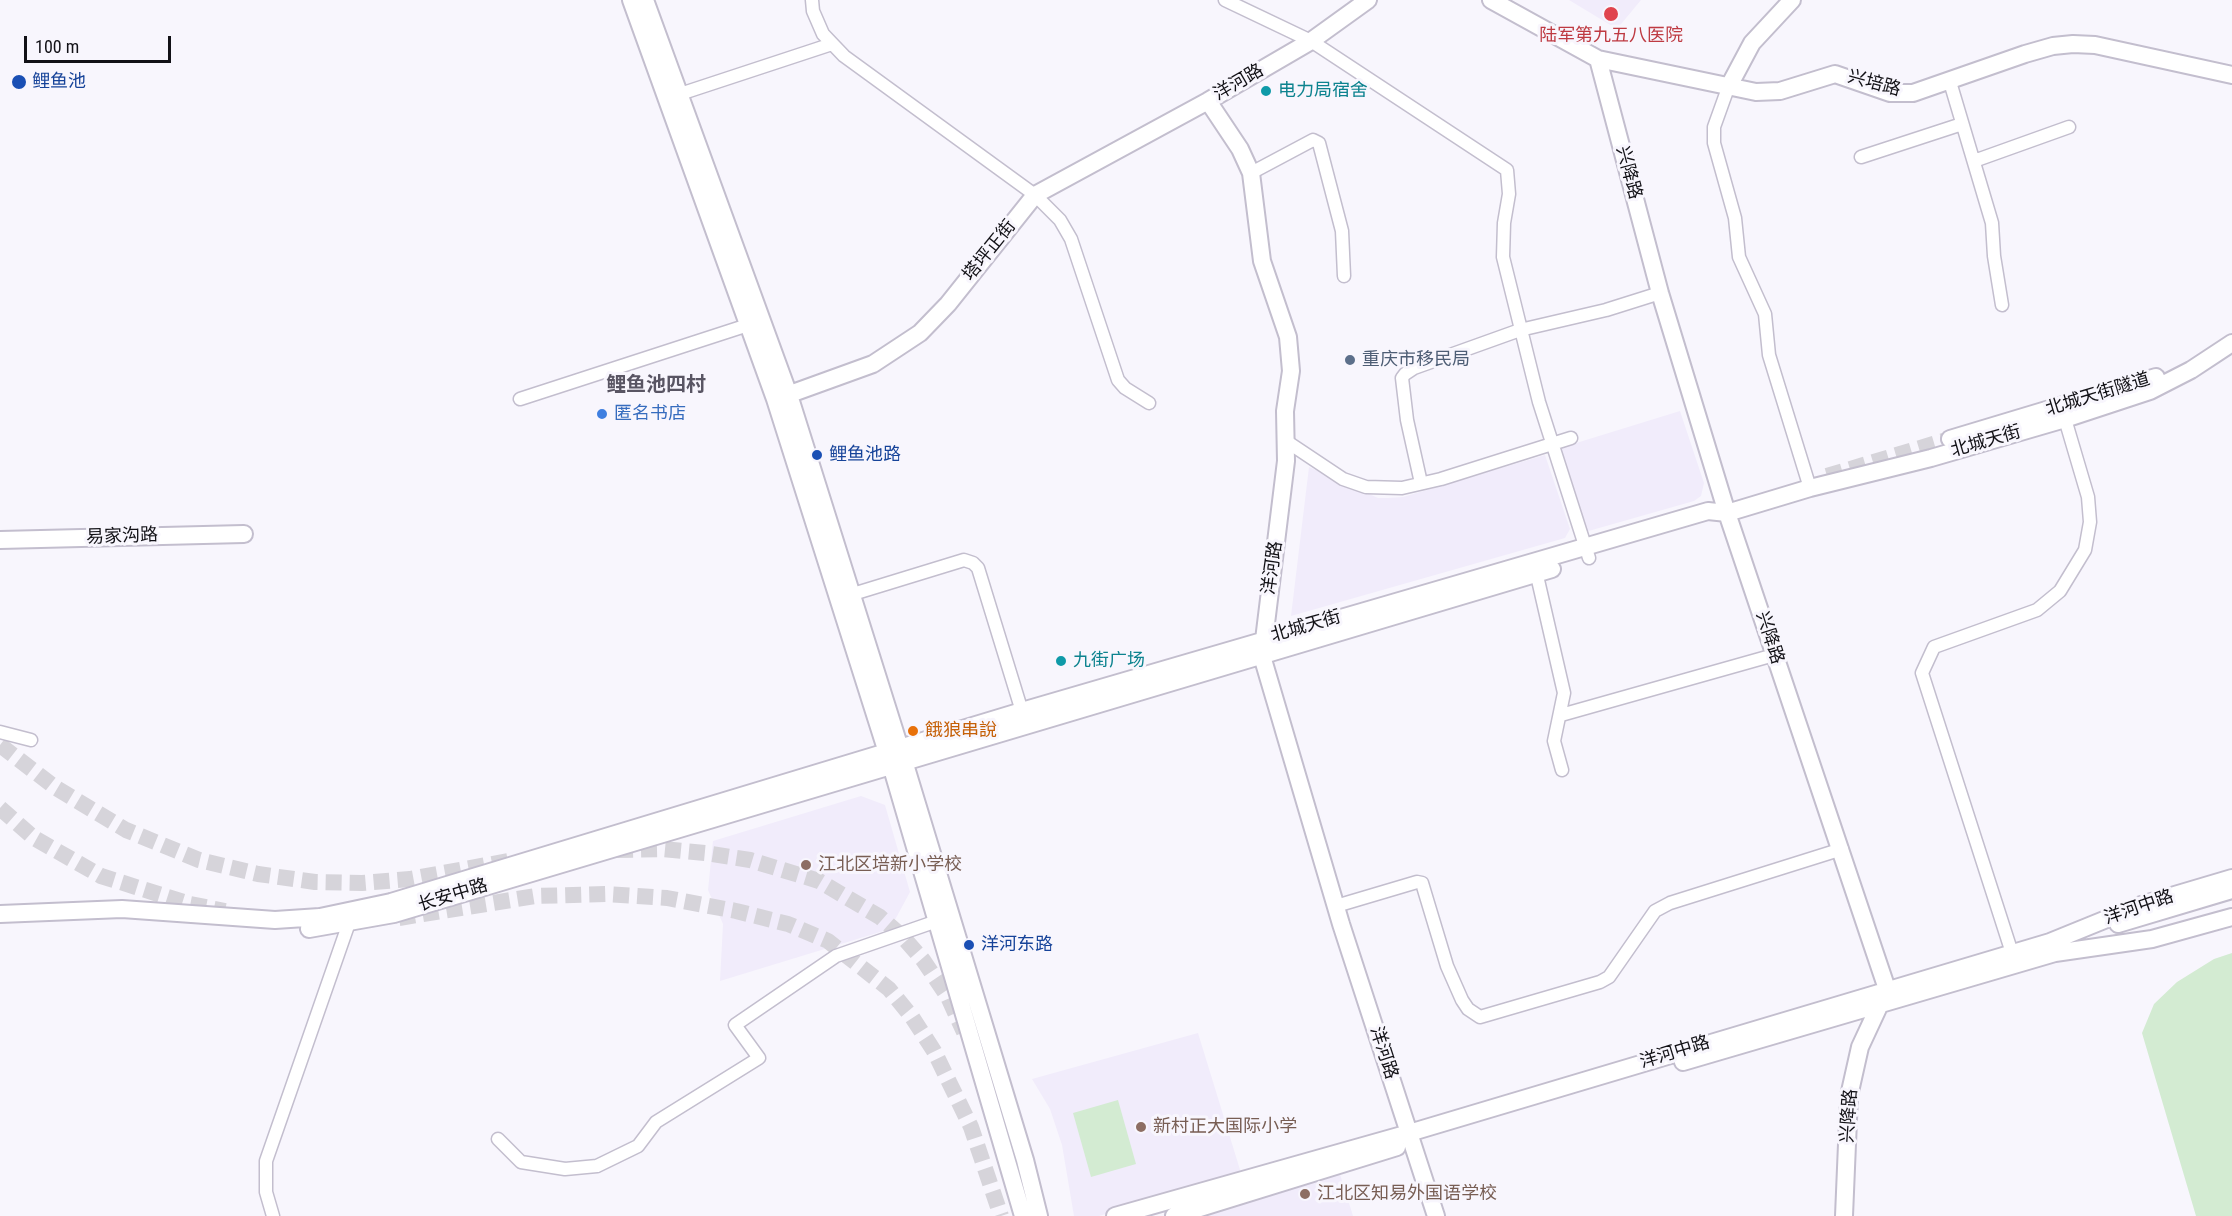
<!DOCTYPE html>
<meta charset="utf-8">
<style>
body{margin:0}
#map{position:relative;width:2232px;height:1216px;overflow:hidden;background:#f8f6fd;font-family:"Roboto Condensed",sans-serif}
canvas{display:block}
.scale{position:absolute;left:24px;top:36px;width:147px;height:27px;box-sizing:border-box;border:3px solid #121116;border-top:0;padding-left:8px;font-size:18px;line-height:21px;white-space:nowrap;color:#121116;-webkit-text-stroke:4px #f8f6fd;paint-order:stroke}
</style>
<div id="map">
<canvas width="2232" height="1216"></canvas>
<div class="scale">100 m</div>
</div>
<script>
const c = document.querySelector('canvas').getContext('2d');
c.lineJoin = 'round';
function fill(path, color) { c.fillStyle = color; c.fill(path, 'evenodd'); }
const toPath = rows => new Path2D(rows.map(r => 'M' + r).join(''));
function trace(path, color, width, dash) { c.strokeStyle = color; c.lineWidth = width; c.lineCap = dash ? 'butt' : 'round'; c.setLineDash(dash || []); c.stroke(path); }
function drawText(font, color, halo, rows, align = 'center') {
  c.font = font + ' "Roboto Condensed","Noto Sans SC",sans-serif'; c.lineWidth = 6; c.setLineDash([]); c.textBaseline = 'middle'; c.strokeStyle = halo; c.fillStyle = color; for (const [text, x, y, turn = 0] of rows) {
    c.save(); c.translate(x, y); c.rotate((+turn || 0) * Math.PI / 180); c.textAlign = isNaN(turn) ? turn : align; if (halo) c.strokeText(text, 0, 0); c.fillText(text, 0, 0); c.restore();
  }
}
fill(toPath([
 [1569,0,1641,0,1617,29],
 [1680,411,1704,483,1701,496,1694,501,1585,532,1560,448],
 [1545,455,1570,529,1565,538,1291,616,1309,467,1378,498,1388,498,1403,497],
 [861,796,885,805,910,892,890,929,720,981,723,924,708,890,713,841],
 [1198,1033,1241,1173,1099,1216,1074,1216,1062,1145,1050,1109,1032,1079],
 [1339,1171,1353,1216,1189,1216]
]), '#f1ecfb');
fill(toPath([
 [2232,953,2232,1216,2196,1216,2142,1033,2154,1004,2177,982,2214,959],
 [1118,1100,1136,1164,1091,1177,1073,1113]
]), '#d3ebd2');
trace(toPath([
 [1827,476,1950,439],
 [0,745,56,788,126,830,199,860,258,874,315,882,362,883,410,879,514,860],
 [0,808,34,838,101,876,190,904,225,911],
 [617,850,663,849,705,853,750,860,819,881,880,917,903,937,923,960,948,997,964,1032],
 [399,918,536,896,606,894,667,898,736,911,788,924,828,941,889,989,912,1017,934,1051,971,1127,1001,1216],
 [1011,1148,1027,1200]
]), '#d6d4da', 16, [16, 8]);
const street = toPath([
 [812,0,813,11,823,34,844,56,1035,195,1060,220,1071,239,1118,380,1125,388,1149,403],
 [1225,0,1311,41,1507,170,1509,194,1504,223,1503,257,1539,402,1589,558],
 [1950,82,1992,223,1994,256,2002,305],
 [1728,88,1714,127,1714,143,1735,218,1739,257,1765,314,1769,355,1810,488],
 [674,96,832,44],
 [1861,157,1962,124],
 [1974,161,2069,127],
 [1251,173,1313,140,1319,143,1342,231,1344,276],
 [520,399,748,325],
 [1286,441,1343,479,1366,487,1402,488,1441,479,1571,438],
 [1421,483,1407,420,1402,378,1405,374,1414,368,1520,330,1606,310,1660,293],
 [1535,567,1564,693,1554,741,1562,770],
 [853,594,964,560,973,563,978,568,1024,718],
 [1561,715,1774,655],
 [0,732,31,740],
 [1336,906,1417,882,1422,883,1447,966,1462,1000,1468,1009,1480,1017,1600,982,1609,977,1655,911,1670,903,1842,849],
 [2012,953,1922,673,1934,647,2037,610,2060,591,2085,550,2090,522,2088,497,2065,419],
 [498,1139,521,1162,565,1169,597,1166,638,1146,656,1122,759,1058,735,1025,836,956,937,921],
 [273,1216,266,1192,266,1161,351,917]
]);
const secondary = toPath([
 [631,0,775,399,891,765,1023,1216],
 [645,0,789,395,904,761,1025,1160,1039,1216],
 [1368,0,1311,41,1208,101,1240,149,1251,173,1262,261,1288,337,1291,371,1285,411,1286,461,1262,656,1341,924,1436,1216],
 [1491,0,1598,59,1756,92,1780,91,1835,74,1890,93,1913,93,2025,54,2053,46,2073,44,2095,45,2232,75],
 [1598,59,1660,293,1727,513,1887,989,1860,1047,1849,1096,1844,1216],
 [1728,88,1752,43,1792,0],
 [779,398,873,364,920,333,948,304,1035,195,1208,101],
 [1950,439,2156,377],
 [0,540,244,534],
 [0,914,122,909,275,920,320,917,391,902,1022,711,1708,511,1727,513,1810,488,1931,458,2065,419,2150,391,2191,370,2232,343],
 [2118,924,2232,890],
 [309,929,394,914,1552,569],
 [1683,1062,2055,953,2152,939,2232,917],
 [1115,1216,1409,1133,2050,942,2141,905,2232,878],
 [1174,1216,1397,1147]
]);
trace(street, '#c3bece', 15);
trace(secondary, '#c3bece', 20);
trace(street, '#fff', 12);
trace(secondary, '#fff', 16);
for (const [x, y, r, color] of [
 [1611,14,8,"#e0444e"],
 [19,82,8,"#1a4fb4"],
 [1266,91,6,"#0f9aa8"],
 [1350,360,6,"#5c6f8a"],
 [602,414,6,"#3f7fe0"],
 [817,455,6,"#1a4fb4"],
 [1061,661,6,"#0f9aa8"],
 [913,731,6,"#e8710a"],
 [806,865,6,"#8d6e63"],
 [969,945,6,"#1a4fb4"],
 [1141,1127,6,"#8d6e63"],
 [1305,1194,6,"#8d6e63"]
]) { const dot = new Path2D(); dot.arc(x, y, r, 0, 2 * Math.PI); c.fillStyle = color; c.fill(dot); trace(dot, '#f8f6fd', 2); }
drawText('18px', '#be3a42', '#f8f6fd', [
 ["陆军第九五八医院",1611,36]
]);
drawText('18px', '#164399', '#f8f6fd', [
 ["鲤鱼池",32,82],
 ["鲤鱼池路",829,455],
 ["洋河东路",981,945]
], 'left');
drawText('18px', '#121116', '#f8f6fd', [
 ["洋河路",1239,83,-30],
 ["兴培路",1874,84,15],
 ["兴降路",1628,173,75],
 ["塔坪正街",990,251,-51],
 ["北城天街隧道",2098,395,-17],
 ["北城天街",1986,442,-16],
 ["易家沟路",122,537,-2],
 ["洋河路",1273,568,-82],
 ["北城天街",1306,627,-16],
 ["兴降路",1769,638,72],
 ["长安中路",453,896,-17],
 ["洋河中路",2139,908,-19],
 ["洋河路",1383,1053,72],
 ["洋河中路",1675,1053,-17],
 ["兴降路",1850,1116,-86]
]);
drawText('18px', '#0d838f', '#f8f6fd', [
 ["电力局宿舍",1278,91],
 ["九街广场",1073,661]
], 'left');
drawText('18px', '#4e5e75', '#f8f6fd', [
 ["重庆市移民局",1362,360]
], 'left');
drawText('18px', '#366cbe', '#f8f6fd', [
 ["匿名书店",614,414]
], 'left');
drawText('18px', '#c56008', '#f8f6fd', [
 ["餓狼串說",925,731]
], 'left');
drawText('18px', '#785e54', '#f8f6fd', [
 ["江北区培新小学校",818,865],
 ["新村正大国际小学",1153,1127],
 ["江北区知易外国语学校",1317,1194]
], 'left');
drawText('bold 20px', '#595563', '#f8f6fd', [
 ["鲤鱼池四村",656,386]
]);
</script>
